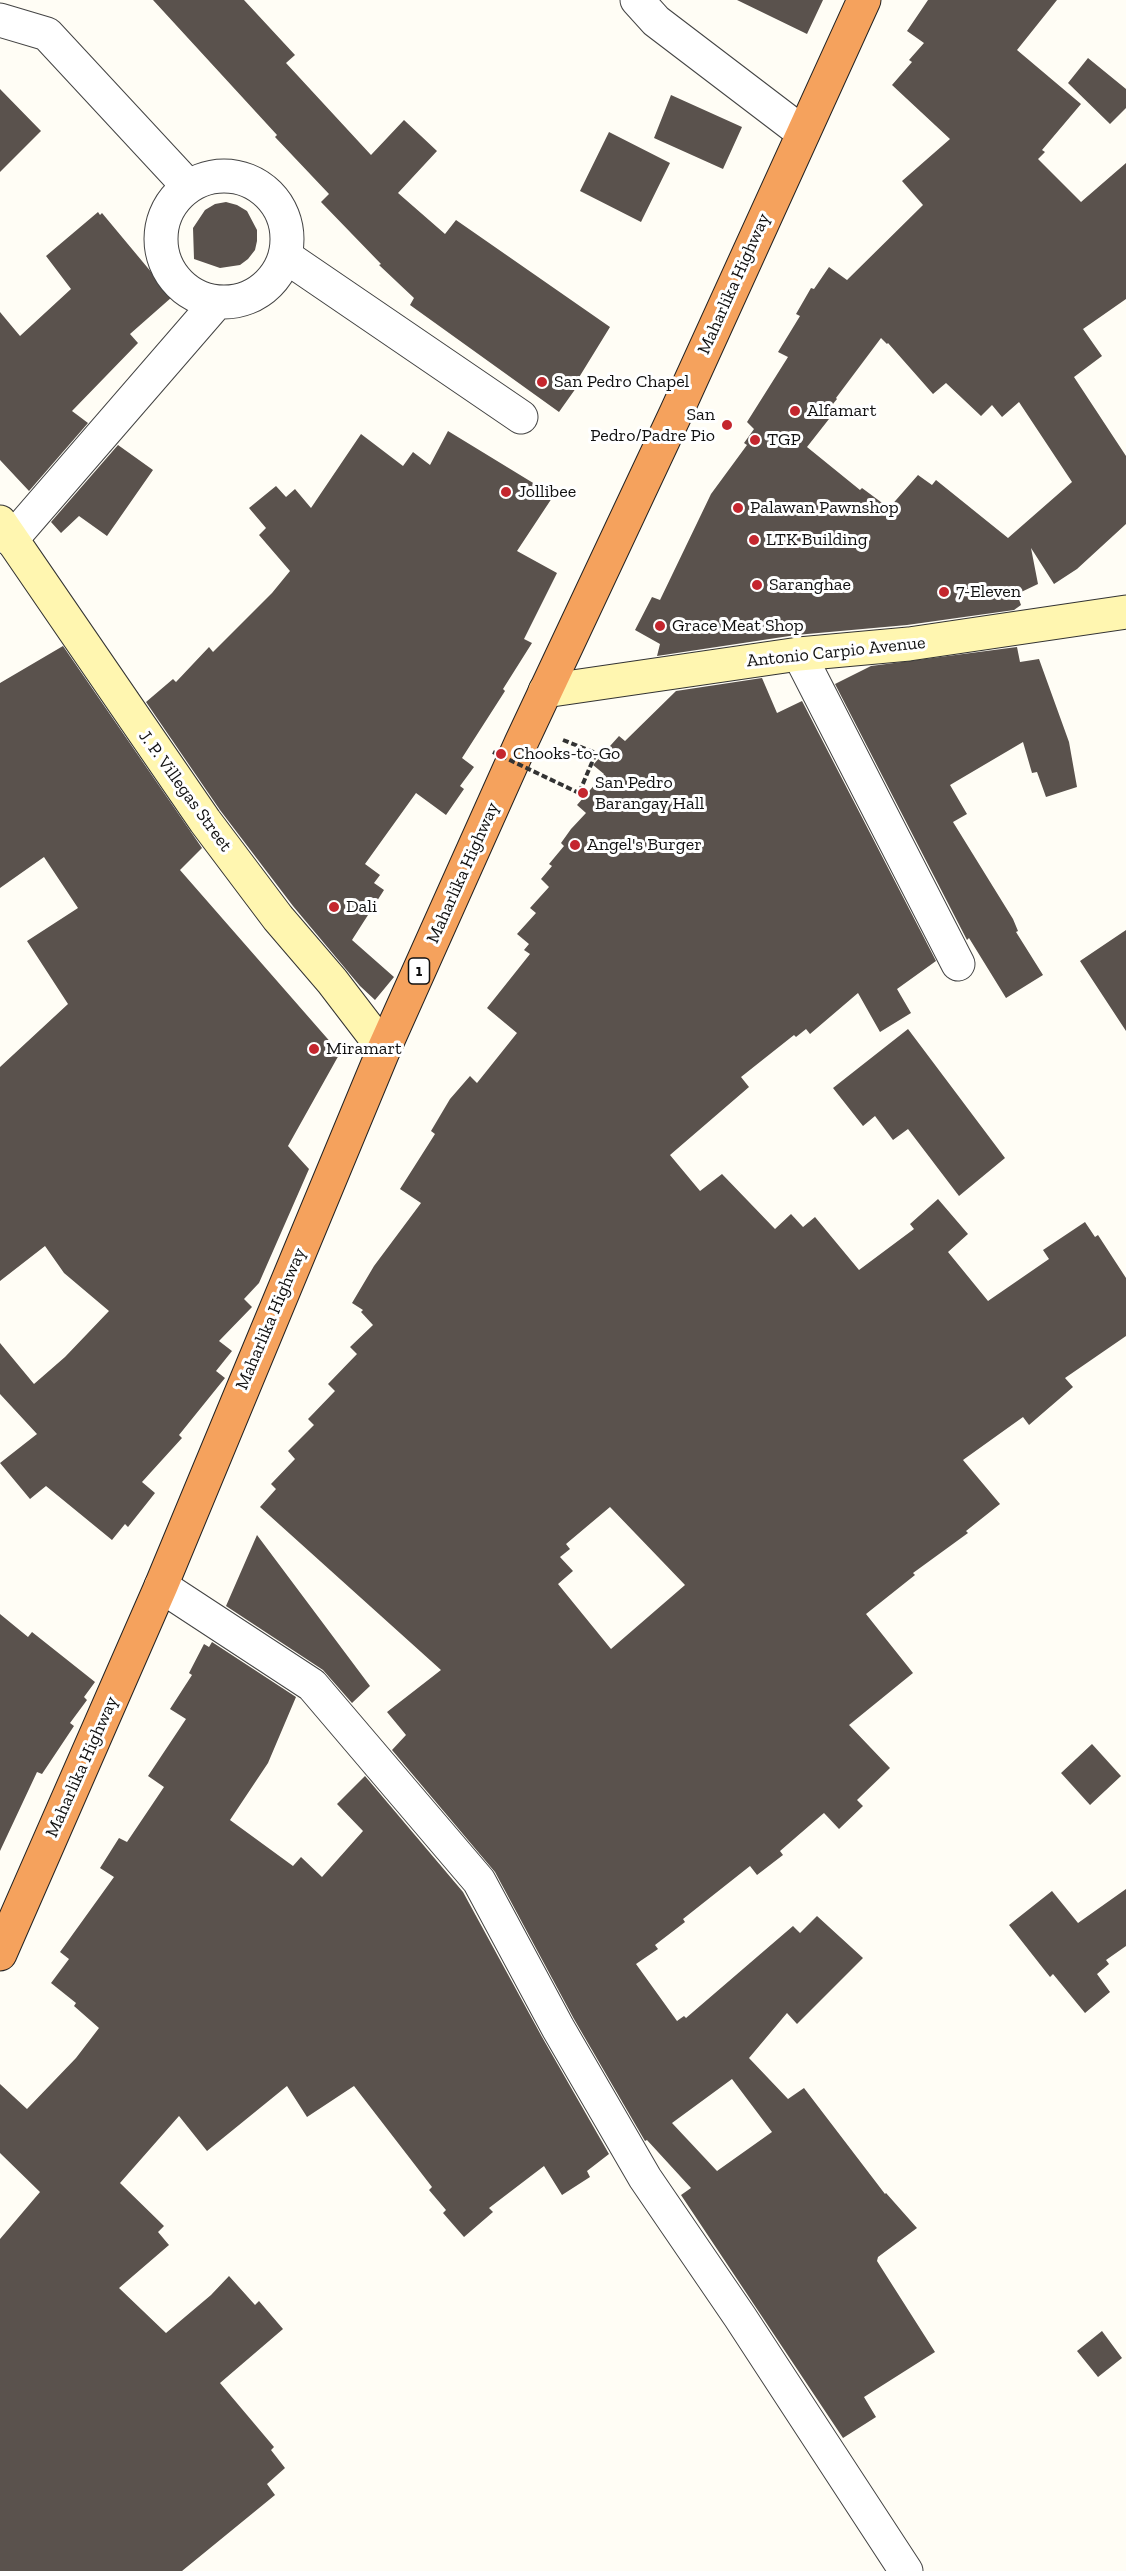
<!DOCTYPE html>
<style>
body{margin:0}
canvas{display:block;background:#fffdf5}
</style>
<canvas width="1126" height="2571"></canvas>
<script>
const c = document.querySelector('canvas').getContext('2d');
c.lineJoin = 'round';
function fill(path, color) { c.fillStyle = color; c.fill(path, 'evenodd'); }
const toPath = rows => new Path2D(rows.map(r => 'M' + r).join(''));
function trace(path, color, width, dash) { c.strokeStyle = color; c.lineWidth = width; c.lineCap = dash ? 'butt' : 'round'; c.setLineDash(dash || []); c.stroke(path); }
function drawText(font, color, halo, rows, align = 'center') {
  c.font = font + ' "Zilla Slab",serif'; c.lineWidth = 6; c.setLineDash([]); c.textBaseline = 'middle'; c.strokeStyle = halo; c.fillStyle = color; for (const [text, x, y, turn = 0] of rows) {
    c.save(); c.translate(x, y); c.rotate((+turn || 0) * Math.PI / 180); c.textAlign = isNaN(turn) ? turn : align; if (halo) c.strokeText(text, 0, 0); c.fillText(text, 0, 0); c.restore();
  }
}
fill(toPath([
 [153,0,244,0,295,55,286,63,371,155,404,120,437,151,398,193,445,234,456,220,610,327,578,379,581,381,559,412,410,305,414,298,379,265,381,264,321,202,329,194,275,137,277,135],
 [737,0,823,0,807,34],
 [928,0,1057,0,1017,50,1081,104,1042,150,1045,152,1038,159,1081,202,1126,163,1126,299,1083,329,1102,356,1074,377,1126,456,1126,524,1077,569,1054,584,1031,548,1038,584,1017,594,1021,605,1014,610,907,625,796,635,657,656,660,644,635,630,652,597,660,600,711,494,747,445,744,443,754,429,747,422,788,357,778,352,800,316,796,314,811,288,814,289,829,267,847,280,923,205,902,181,950,139,892,85,912,62,909,60,924,43,907,31],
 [881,338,887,344,888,343,933,394,946,383,981,416,992,405,1002,417,1019,402,1072,482,1008,538,936,480,932,485,918,475,889,508,862,488,860,490,807,447,829,419,824,415,837,399,836,398],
 [1088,58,1126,89,1126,108,1110,124,1068,83],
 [0,89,41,131,0,172],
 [671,95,742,127,723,169,654,138],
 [609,132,670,163,641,222,580,191],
 [226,202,237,205,247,211,257,230,257,241,255,250,248,259,240,265,220,268,194,259,193,228,205,210,215,204],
 [98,212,100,215,102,213,172,297,130,334,138,343,72,411,88,423,29,491,0,460,0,312,20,336,71,289,46,256],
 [448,431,543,489,541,492,552,498,517,551,557,573,524,639,532,643,503,689,505,691,462,758,474,767,460,786,464,789,446,815,416,793,365,864,380,875,374,883,384,890,352,940,394,977,375,1000,360,986,293,906,220,810,146,702,173,679,176,682,209,647,213,652,272,593,290,571,259,535,266,528,249,508,276,486,286,497,295,489,311,508,361,434,403,466,413,452,430,465],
 [118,445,153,470,107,536,79,516,61,533,51,522],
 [63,646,202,848,180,870,340,1053,288,1146,309,1169,259,1283,244,1299,252,1307,219,1341,232,1351,216,1371,225,1378,179,1435,182,1438,142,1482,155,1493,128,1527,125,1524,112,1540,46,1486,30,1499,0,1463,37,1434,0,1394,0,1343,34,1384,65,1357,109,1311,64,1273,45,1246,0,1281,0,1067,68,1004,27,941,78,908,44,857,0,888,0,683],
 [1017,647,1020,662,1039,659,1069,742,1077,787,1046,797,1037,772,1032,773,1023,742,950,785,967,814,953,822,1013,919,1018,931,1016,932,1043,975,1006,998,969,938,967,940,835,684,871,666],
 [762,678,777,713,802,701,936,961,897,989,911,1013,880,1032,858,993,810,1034,806,1029,796,1037,794,1035,741,1077,749,1087,670,1155,700,1191,722,1174,775,1229,791,1214,803,1227,815,1217,859,1270,914,1229,910,1224,938,1199,968,1234,948,1252,988,1301,1049,1259,1043,1250,1085,1222,1095,1237,1098,1235,1126,1278,1126,1336,1065,1378,1073,1387,1029,1425,1023,1417,963,1460,1000,1504,966,1531,968,1533,913,1573,915,1575,866,1614,913,1673,849,1725,890,1768,857,1800,863,1806,839,1829,824,1813,780,1851,783,1855,757,1875,750,1866,683,1919,685,1922,655,1945,658,1949,636,1964,677,2021,684,2016,686,2018,793,1926,800,1933,817,1916,863,1958,797,2024,787,2013,749,2058,788,2099,804,2088,885,2194,886,2193,917,2228,878,2257,877,2261,935,2352,864,2397,876,2417,843,2438,681,2195,691,2188,647,2140,645,2141,574,2019,495,1872,392,1750,406,1735,387,1712,441,1670,260,1507,276,1489,271,1484,295,1459,288,1451,314,1425,308,1419,335,1391,328,1384,357,1354,350,1347,373,1325,361,1312,363,1310,352,1303,374,1266,421,1203,400,1189,435,1134,431,1131,450,1099,470,1076,477,1083,517,1033,487,1008,530,954,524,950,529,944,517,934,536,913,530,908,549,887,541,879,552,866,549,864,564,846,561,843,571,829,586,813,577,805,604,774,593,765,619,736,625,741,676,691],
 [610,1507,685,1585,611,1649,558,1584,573,1571,560,1557,570,1549,566,1544],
 [732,2079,772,2132,717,2171,672,2123],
 [1126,930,1126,1031,1080,961],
 [908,1029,1005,1158,959,1196,908,1129,893,1140,875,1116,863,1126,833,1088],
 [257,1535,370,1686,352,1703,323,1670,226,1606],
 [0,1614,28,1637,32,1632,95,1682,84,1697,87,1700,70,1723,74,1726,42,1774,37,1772,0,1851],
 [212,1642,296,1697,268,1763,230,1820,293,1866,301,1857,322,1877,363,1831,337,1804,365,1776,463,1892,542,2037,609,2154,587,2171,590,2177,562,2195,544,2166,489,2208,493,2212,464,2237,443,2213,446,2210,429,2190,432,2187,354,2086,307,2117,287,2086,207,2151,179,2116,120,2183,164,2226,158,2232,169,2245,119,2288,166,2333,211,2295,229,2276,255,2305,259,2301,283,2329,220,2383,274,2447,271,2450,285,2468,267,2484,275,2495,182,2571,0,2571,0,2239,40,2192,0,2153,0,2084,27,2109,76,2058,99,2028,74,2006,76,2003,51,1983,69,1959,60,1952,114,1877,100,1868,119,1838,127,1842,164,1787,148,1776,186,1719,170,1709,192,1675,189,1673,204,1644,209,1647],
 [1092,1744,1121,1776,1090,1805,1061,1773],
 [1126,1889,1126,1946,1106,1960,1109,1964,1097,1974,1110,1992,1085,2013,1053,1974,1050,1977,1009,1925,1052,1891,1078,1923],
 [1102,2331,1122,2358,1098,2377,1077,2351]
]), '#5a524d');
const street = toPath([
 [637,0,656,21,803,133],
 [0,20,47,34,188,186],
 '161 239a63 63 0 1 1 126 0a63 63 0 1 1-126 0Z',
 [285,256,521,417],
 [11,540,217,302],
 [799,654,958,964],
 [161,1586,312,1685,479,1881,558,2028,645,2178,740,2317,906,2571]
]);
const secondary = toPath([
 [0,522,205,821,278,918,332,981,384,1049],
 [545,691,799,654,909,644,1126,612]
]);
const highway = toPath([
 [0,1954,161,1586,384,1049,521,743,676,413,864,0]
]);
trace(street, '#444', 35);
trace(secondary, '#333', 35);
trace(highway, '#222', 35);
trace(toPath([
 [563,740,596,753,579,793]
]), '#333', 4, [6, 3]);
trace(street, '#fff', 33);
trace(secondary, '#fff6b0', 33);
trace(highway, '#f5a25d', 33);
trace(toPath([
 [493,752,579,793]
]), '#333', 4, [6, 3]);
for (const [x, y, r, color] of [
 [542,382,6,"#c4262e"],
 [795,411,6,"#c4262e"],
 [727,425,6,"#c4262e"],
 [755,440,6,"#c4262e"],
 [506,492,6,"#c4262e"],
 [738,508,6,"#c4262e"],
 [754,540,6,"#c4262e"],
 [757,585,6,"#c4262e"],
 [944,592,6,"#c4262e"],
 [660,626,6,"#c4262e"],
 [501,754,6,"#c4262e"],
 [583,793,6,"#c4262e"],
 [575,845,6,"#c4262e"],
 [334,907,6,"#c4262e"],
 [314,1049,6,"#c4262e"]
]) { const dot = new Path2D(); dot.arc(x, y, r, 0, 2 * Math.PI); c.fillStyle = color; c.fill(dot); trace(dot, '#fff', 2); }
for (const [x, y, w] of [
 [419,971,21]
]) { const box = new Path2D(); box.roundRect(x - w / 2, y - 13, w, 26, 4.5); c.fillStyle = '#fff'; c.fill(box); trace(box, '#111', 1.5); }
drawText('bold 16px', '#111', null, [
 ["1",419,971]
]);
drawText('18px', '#111', '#fff', [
 ["Maharlika Highway",734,284,-66],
 ["Antonio Carpio Avenue",836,652,-6],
 ["J. P. Villegas Street",185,791,54],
 ["Maharlika Highway",463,873,-66],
 ["Maharlika Highway",271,1319,-67],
 ["Maharlika Highway",82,1767,-66]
]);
drawText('18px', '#111', '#fff', [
 ["San Pedro Chapel",554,382],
 ["Alfamart",807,411],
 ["San",715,415,"right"],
 ["Pedro/Padre Pio",715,436,"right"],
 ["TGP",767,440],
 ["Jollibee",518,492],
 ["Palawan Pawnshop",750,508],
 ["LTK Building",766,540],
 ["Saranghae",769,585],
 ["7-Eleven",956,592],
 ["Grace Meat Shop",672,626],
 ["Chooks-to-Go",513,754],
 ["San Pedro",595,783],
 ["Barangay Hall",595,804],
 ["Angel's Burger",587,845],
 ["Dali",346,907],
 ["Miramart",326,1049]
], 'left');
</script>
